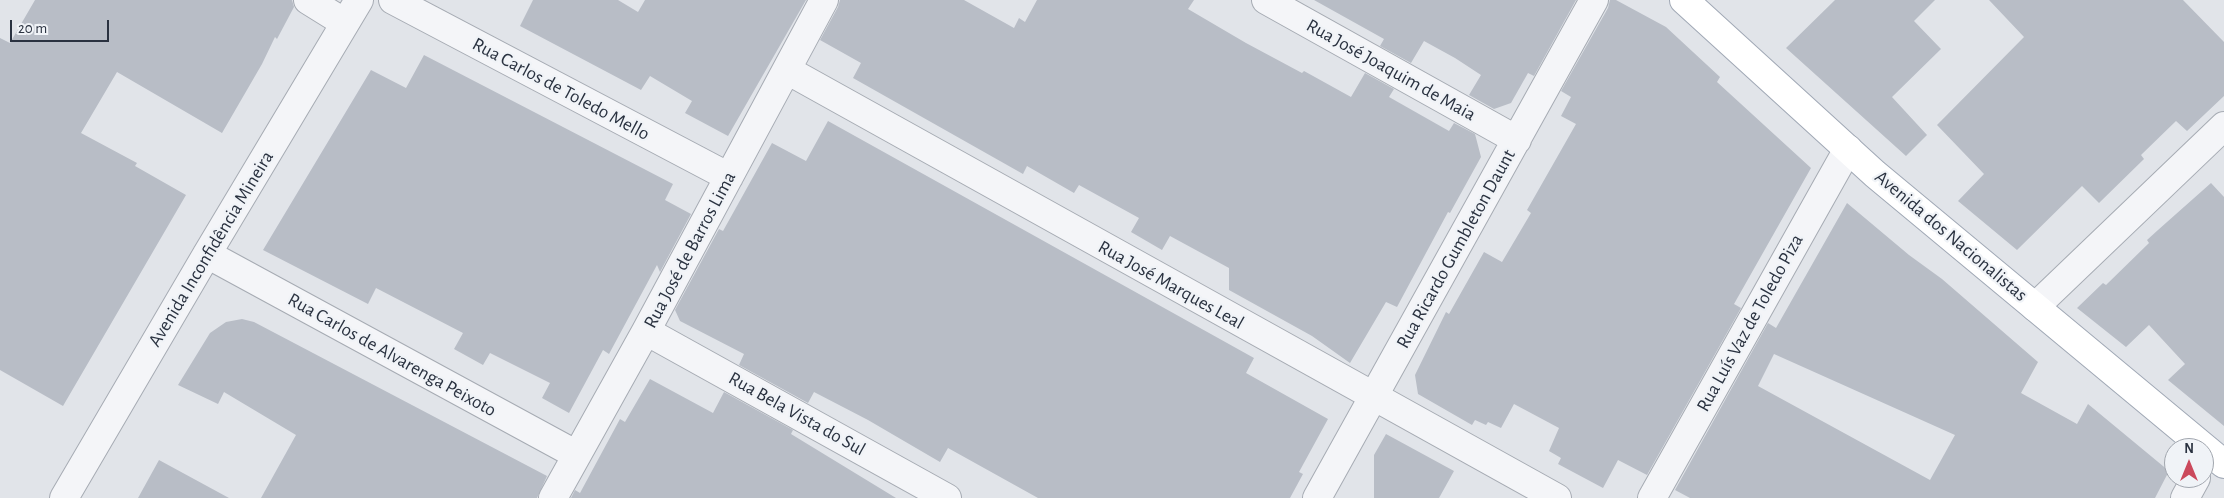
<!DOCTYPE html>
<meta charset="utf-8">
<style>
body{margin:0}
#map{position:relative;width:2224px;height:498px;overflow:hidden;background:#e1e4e9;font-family:"Alegreya Sans",sans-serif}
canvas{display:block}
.north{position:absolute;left:2164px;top:438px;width:50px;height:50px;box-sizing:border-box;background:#f0f3f7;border:1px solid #a1a6ae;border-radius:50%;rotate:0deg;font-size:14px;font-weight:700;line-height:20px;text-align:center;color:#2a3240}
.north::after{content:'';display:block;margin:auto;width:18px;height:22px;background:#cb495c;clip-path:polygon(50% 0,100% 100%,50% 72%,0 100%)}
.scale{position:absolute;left:10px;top:20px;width:99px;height:22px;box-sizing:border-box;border:2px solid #2a3240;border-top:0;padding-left:6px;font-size:15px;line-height:18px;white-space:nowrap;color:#2a3240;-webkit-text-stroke:4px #f0f3f7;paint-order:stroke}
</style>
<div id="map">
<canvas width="2224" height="498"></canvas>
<div class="north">N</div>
<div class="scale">20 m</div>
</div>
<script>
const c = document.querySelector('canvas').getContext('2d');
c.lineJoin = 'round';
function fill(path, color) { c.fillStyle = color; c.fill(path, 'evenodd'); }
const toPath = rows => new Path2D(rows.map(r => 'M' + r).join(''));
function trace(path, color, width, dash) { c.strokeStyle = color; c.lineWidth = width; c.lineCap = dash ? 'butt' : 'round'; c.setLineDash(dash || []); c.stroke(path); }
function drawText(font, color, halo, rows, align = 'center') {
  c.font = font + ' "Alegreya Sans",sans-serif'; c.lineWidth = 4.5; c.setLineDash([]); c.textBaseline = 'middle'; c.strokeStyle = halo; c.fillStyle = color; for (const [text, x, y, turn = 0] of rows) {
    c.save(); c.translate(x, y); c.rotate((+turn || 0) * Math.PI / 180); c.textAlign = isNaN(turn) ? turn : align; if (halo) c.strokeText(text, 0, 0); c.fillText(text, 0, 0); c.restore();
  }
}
fill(toPath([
 [35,0,292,0,294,7,277,39,275,37,262,64,222,133,117,72,81,133,137,163,135,166,186,195,63,406,0,370,0,38,10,43],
 [533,0,618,0,638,12,645,0,806,0,728,136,685,113,692,101,650,76,641,90,520,26],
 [840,0,964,0,1014,28,1019,18,1025,22,1037,0,1194,0,1188,9,1246,43,1302,73,1304,71,1351,97,1365,73,1394,89,1389,97,1449,131,1454,123,1475,134,1481,157,1450,213,1448,212,1397,307,1386,302,1350,363,1312,336,1229,290,1229,268,1170,236,1162,250,1131,232,1139,218,1079,185,1074,193,1027,166,1023,174,853,78,861,63,820,40,838,7],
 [1314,0,1576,0,1534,76,1528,73,1511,103,1494,109,1469,95,1481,75,1455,58,1424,41,1411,63,1380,46,1384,39],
 [1610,0,1616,0,1666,27,1720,77,1717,82,1811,168,1734,304,1741,308,1647,475,1618,460,1603,488,1558,464,1561,458,1549,451,1559,428,1514,404,1501,428,1488,422,1486,425,1475,420,1472,425,1418,394,1415,375,1446,312,1449,314,1484,252,1502,262,1531,213,1527,210,1576,124,1561,116,1571,97,1561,91,1608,8],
 [1835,0,1935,0,1914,21,1941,49,1892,97,1927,135,1906,156,1786,48],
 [1989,0,2183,0,2224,42,2224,96,2187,131,2176,121,2141,155,2144,159,2099,203,2082,186,2017,250,1958,201,1984,174,1937,125,2024,37],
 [424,55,673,184,665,200,691,214,660,272,657,265,609,354,603,350,569,413,542,398,550,383,490,353,483,365,454,349,463,333,376,288,368,304,263,250,371,70,406,88],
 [828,121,1254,358,1246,373,1328,419,1299,472,1303,474,1290,498,1038,498,948,448,940,462,868,420,814,392,808,403,739,365,744,354,680,321,675,310,719,229,723,231,772,143,806,161],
 [2211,183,2224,197,2224,426,2168,380,2185,364,2149,325,2126,347,2077,308,2103,283,2106,285,2149,243,2147,240,2158,230],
 [1847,203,1909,255,1942,279,2038,362,2021,393,2077,424,2088,404,2169,471,2155,498,1690,498,1675,490,1768,323,1776,328],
 [1774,354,1955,435,1930,480,1758,386],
 [242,319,254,322,547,476,537,498,261,498,296,435,224,392,218,404,178,385,210,333,226,322],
 [650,379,713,413,724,392,793,430,791,434,896,498,571,498,575,490,580,493,620,419,625,422],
 [1386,434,1454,471,1439,498,1374,498,1374,455],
 [159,460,229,498,138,498]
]), '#b8bdc6');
const minor = toPath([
 [308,0,345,23],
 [393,0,729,177],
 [1266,0,1517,140],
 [787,70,1557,498],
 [207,254,577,455],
 [2035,307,2224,126],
 [646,331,947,498],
 [64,498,207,254,359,0],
 [553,498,646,331,824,0],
 [1317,498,1594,0],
 [1652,498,1848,149],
 [2185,498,2196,478]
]);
const major = toPath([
 [1684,0,1875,174,2224,464]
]);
trace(minor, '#a6abb3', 30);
trace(major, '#a0a8b5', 30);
trace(minor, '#f4f5f8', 28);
trace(major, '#fff', 28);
drawText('19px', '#2a3240', '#f0f3f7', [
 ["Rua José Joaquim de Maia",1391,70,29],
 ["Rua Carlos de Toledo Mello",561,89,28],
 ["Avenida dos Nacionalistas",1951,236,40],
 ["Avenida Inconfidência Mineira",211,249,-59],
 ["Rua Ricardo Gumbleton Daunt",1456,249,-61],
 ["Rua José de Barros Lima",690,250,-62],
 ["Rua José Marques Leal",1171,285,29],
 ["Rua Luís Vaz de Toledo Piza",1750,323,-61],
 ["Rua Carlos de Alvarenga Peixoto",392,355,29],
 ["Rua Bela Vista do Sul",797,414,29]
]);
</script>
